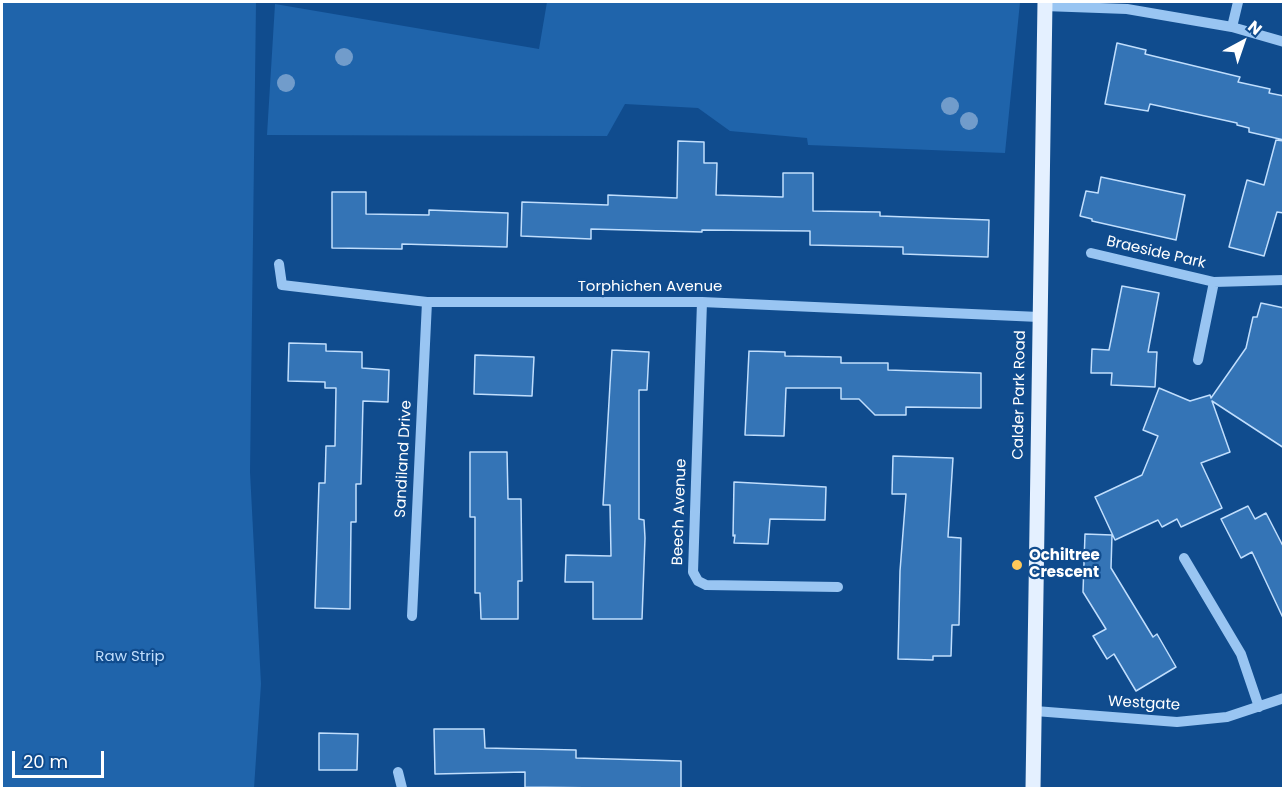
<!DOCTYPE html>
<style>
body{margin:0}
#map{position:relative;width:1285px;height:790px;overflow:hidden;background:#104c8e;font-family:Poppins,sans-serif}
canvas{display:block}
.frame{position:absolute;inset:0;border:3px solid #fff;pointer-events:none}
.north{position:absolute;left:1213px;top:12px;width:60px;height:60px;-webkit-text-stroke:4px #104c8e;paint-order:stroke;rotate:40deg;font-size:16px;font-weight:700;line-height:24px;text-align:center;color:#fff}
.north::after{content:'';display:block;margin:auto;width:21px;height:27px;background:#fff;clip-path:polygon(50% 0,100% 100%,50% 72%,0 100%)}
.scale{position:absolute;left:12px;top:751px;width:92px;height:27px;box-sizing:border-box;border:3px solid #fff;border-top:0;padding-left:8px;font-size:18px;line-height:21px;white-space:nowrap;color:#fff;-webkit-text-stroke:4px #104c8e;paint-order:stroke}
</style>
<div id="map">
<canvas width="1285" height="790"></canvas>
<div class="frame"></div>
<div class="north">N</div>
<div class="scale">20 m</div>
</div>
<script>
const c = document.querySelector('canvas').getContext('2d');
c.lineJoin = 'round';
function fill(path, color) { c.fillStyle = color; c.fill(path, 'evenodd'); }
const toPath = rows => new Path2D(rows.map(r => 'M' + r).join(''));
function trace(path, color, width, dash) { c.strokeStyle = color; c.lineWidth = width; c.lineCap = dash ? 'butt' : 'round'; c.setLineDash(dash || []); c.stroke(path); }
function drawText(font, color, halo, rows, align = 'center') {
  c.font = font + ' Poppins,sans-serif'; c.lineWidth = 4.5; c.setLineDash([]); c.textBaseline = 'middle'; c.strokeStyle = halo; c.fillStyle = color; for (const [text, x, y, turn = 0] of rows) {
    c.save(); c.translate(x, y); c.rotate((+turn || 0) * Math.PI / 180); c.textAlign = isNaN(turn) ? turn : align; if (halo) c.strokeText(text, 0, 0); c.fillText(text, 0, 0); c.restore();
  }
}
fill(toPath([
 [2,2,256,2,250,472,261,684,254,788,2,788],
 [547,2,1020,2,1005,153,808,145,807,138,730,131,698,108,625,104,607,136,267,135,275,4,539,49]
]), '#1f64ab');
const building = toPath([
 [1117,43,1146,50,1145,54,1240,77,1238,82,1270,89,1269,93,1284,96,1284,140,1249,132,1249,128,1237,125,1237,123,1150,104,1148,111,1105,104,1117,43],
 [1276,140,1284,141,1284,213,1277,212,1264,256,1229,247,1247,180,1264,185,1276,140],
 [678,141,704,142,704,163,717,163,716,195,783,197,783,173,813,173,813,211,880,212,880,216,989,220,988,257,903,254,903,247,810,245,810,231,702,230,702,232,591,229,591,239,521,236,522,202,608,205,608,195,677,198,678,141],
 [1101,177,1185,195,1176,240,1092,221,1092,219,1080,216,1086,191,1098,193,1101,177],
 [332,192,366,192,366,214,429,215,429,210,508,213,507,247,402,244,402,249,332,248,332,192],
 [1122,286,1159,293,1148,352,1157,352,1155,387,1111,385,1112,373,1091,373,1092,349,1109,350,1122,286],
 [1261,303,1284,308,1284,448,1212,401,1230,452,1201,463,1222,508,1181,527,1177,519,1162,527,1158,520,1115,540,1095,497,1142,475,1158,436,1143,430,1159,388,1190,401,1210,395,1211,398,1246,348,1253,317,1257,317,1261,303],
 [289,343,326,344,326,351,362,352,362,368,389,370,388,402,363,401,361,484,356,484,356,522,351,522,350,609,315,608,319,483,325,483,326,446,335,446,336,388,325,388,325,382,288,381,289,343],
 [612,350,649,352,647,390,639,390,639,519,644,520,645,538,642,619,593,619,593,582,565,582,566,555,611,556,610,505,603,505,612,350],
 [749,351,785,352,785,356,841,357,841,363,888,363,888,370,981,373,981,408,906,407,906,415,875,415,859,399,841,399,841,388,786,388,784,436,745,435,749,351],
 [475,355,534,357,532,396,474,394,475,355],
 [470,452,507,452,508,499,521,499,522,581,518,581,518,619,481,619,480,593,475,593,475,517,470,517,470,452],
 [893,456,953,458,948,537,961,538,959,625,952,625,951,656,933,656,933,660,898,659,900,571,906,494,892,494,893,456],
 [734,482,826,487,825,520,770,519,768,544,734,543,735,535,733,536,734,482],
 [1248,506,1255,519,1266,513,1284,548,1284,620,1252,552,1241,558,1221,519,1248,506],
 [1085,534,1112,535,1111,568,1153,637,1157,634,1176,667,1136,691,1114,654,1107,659,1093,636,1106,629,1083,592,1085,534],
 [434,729,484,729,485,748,576,750,576,758,681,761,681,789,525,787,525,772,435,774,434,729],
 [319,733,358,734,357,770,319,770,319,733]
]);
fill(building, '#3474b6');
trace(building, '#c0defd', 1.5);
trace(toPath([
 [1044,6,1127,9,1232,27,1284,42],
 [1232,27,1238,2],
 [1091,253,1214,282,1284,280],
 [279,264,282,285,427,302,702,302,1039,317],
 [702,302,693,572,698,581,706,585,838,587],
 [1198,360,1214,282],
 [1184,558,1241,654,1259,707],
 [412,616,427,302],
 [1035,711,1177,722,1227,717,1284,698],
 [398,772,402,788]
]), '#99c5f2', 10);
trace(toPath([
 [1033,788,1045,2]
]), '#e4f0ff', 15);
c.fillStyle = '#719ccb';
for (const [x, y] of [
 [344,57],
 [286,83],
 [950,106],
 [969,121]
]) { c.beginPath(); c.arc(x, y, 9, 0, 2 * Math.PI); c.fill(); }
for (const [x, y, r, color] of [
 [1017,565,6,"#ffc95a"]
]) { const dot = new Path2D(); dot.arc(x, y, r, 0, 2 * Math.PI); c.fillStyle = color; c.fill(dot); trace(dot, '#104c8e', 2); }
drawText('15px', '#fff', '#104c8e', [
 ["Braeside Park",1156,253,13],
 ["Torphichen Avenue",650,287],
 ["Calder Park Road",1020,395,-89],
 ["Sandiland Drive",404,459,-87],
 ["Beech Avenue",680,512,-88],
 ["Westgate",1144,704,3]
]);
drawText('bold 15px', '#fff', '#104c8e', [
 ["Ochiltree",1029,556],
 ["Crescent",1029,573]
], 'left');
drawText('15px', '#c0defd', '#104c8e', [
 ["Raw Strip",130,657]
]);
</script>
